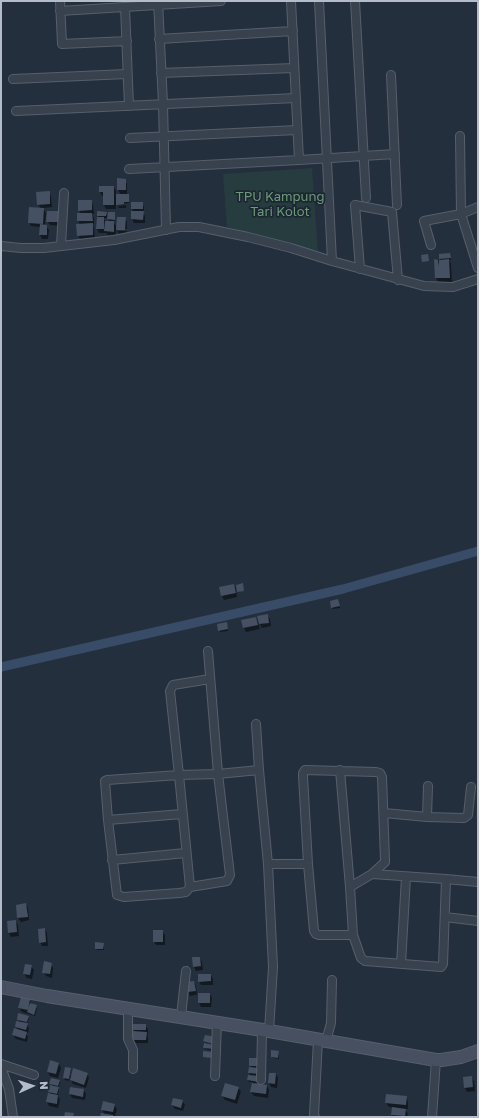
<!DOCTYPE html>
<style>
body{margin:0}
#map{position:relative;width:479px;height:1118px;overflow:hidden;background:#242f3e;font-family:"Golos Text",sans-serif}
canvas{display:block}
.frame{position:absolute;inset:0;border:2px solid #b4bcc9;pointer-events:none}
.north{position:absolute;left:12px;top:1066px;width:40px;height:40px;-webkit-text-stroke:3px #1d2633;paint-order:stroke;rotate:87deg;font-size:11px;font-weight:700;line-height:16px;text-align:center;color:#b4bcc9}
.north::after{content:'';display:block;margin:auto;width:14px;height:18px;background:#b4bcc9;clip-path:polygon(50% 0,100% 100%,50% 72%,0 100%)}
</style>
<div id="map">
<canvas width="479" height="1118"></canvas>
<div class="frame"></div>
<div class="north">N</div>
</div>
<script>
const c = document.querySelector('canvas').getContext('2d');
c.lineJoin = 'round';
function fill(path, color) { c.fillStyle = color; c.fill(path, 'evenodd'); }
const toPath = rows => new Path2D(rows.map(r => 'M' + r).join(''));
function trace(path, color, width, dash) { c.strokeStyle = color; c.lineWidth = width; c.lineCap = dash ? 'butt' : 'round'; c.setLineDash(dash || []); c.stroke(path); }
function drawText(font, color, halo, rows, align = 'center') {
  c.font = font + ' "Golos Text",sans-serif'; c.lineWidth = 3.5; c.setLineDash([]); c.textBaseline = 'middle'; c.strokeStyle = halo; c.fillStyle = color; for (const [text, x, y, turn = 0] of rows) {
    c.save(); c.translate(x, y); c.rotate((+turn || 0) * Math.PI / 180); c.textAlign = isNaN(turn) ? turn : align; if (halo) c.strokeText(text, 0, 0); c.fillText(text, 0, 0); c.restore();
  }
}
fill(toPath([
 [312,168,318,253,269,238,227,227,223,174]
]), '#263c3f');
fill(toPath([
 [125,180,127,184,127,195,129,197,129,203,118,204,118,205,116,202,116,209,106,209,104,205,104,196,102,196,100,192,114,187,116,191,116,195,121,195,118,190],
 [49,192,51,196,52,207,43,208,46,213,45,225,46,226,49,230,48,239,42,239,40,235,40,227,31,226,29,222,41,209,38,204],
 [91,201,93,205,94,214,92,214,94,218,94,224,93,224,94,228,95,238,80,239,78,235,80,225,78,220,81,214,79,210],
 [142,203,144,207,144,213,143,213,145,216,145,223,134,223,132,219,134,212,132,209],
 [126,205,126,208,119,208,118,206],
 [60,212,62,226,50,225,47,221],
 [106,213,108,217,114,213,115,215,115,221,113,221,117,228,125,218,127,222,127,229,118,229,118,231,127,231,127,234,119,234,116,228,116,235,108,235,106,233,99,233,97,229,99,218,98,216],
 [103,218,108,218,110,222,106,222],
 [450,254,451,260,449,260,451,264,452,282,438,282,436,278,435,260,440,260,440,255],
 [234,585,236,589,237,597,224,600,222,596],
 [338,600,340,608,333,609,332,607],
 [267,615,270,619,271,626,262,628,260,624],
 [256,618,258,622,260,629,246,632,244,628],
 [218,625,227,625,228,631,220,632],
 [26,905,28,908,29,920,21,922,18,918],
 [16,922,18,925,19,936,11,937,9,933],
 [45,929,47,933,48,946,42,946,40,942],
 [162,931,165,935,165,945,156,945,154,942],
 [103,944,104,950,97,950,96,949],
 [200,958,202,962,203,970,196,971,194,967],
 [51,964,53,968,52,978,46,976,43,972],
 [26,965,31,966,34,970,32,979,27,978,24,974],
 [211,975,213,979,213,985,201,985,199,981],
 [194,982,196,986,197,994,210,994,212,998,211,1007,201,1007,199,1003,199,994,190,996,188,992],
 [29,1000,32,1004,36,1006,37,1008,35,1016,22,1012,19,1008],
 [28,1017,29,1019,27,1025,29,1028,28,1033,26,1033,28,1037,27,1042,16,1039,13,1035,18,1030,16,1027,19,1022,18,1020],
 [145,1025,148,1029,148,1034,147,1034,148,1036,148,1043,136,1043,133,1039,135,1032,134,1030],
 [205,1043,215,1045,214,1051,205,1049,204,1048,206,1044],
 [278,1052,279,1053,279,1059,273,1058,272,1057],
 [260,1059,260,1083,255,1083,255,1084,267,1086,269,1090,268,1098,254,1096,251,1092,253,1082,249,1082,248,1080,251,1076,249,1073,251,1068,250,1065],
 [59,1064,61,1068,58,1078,50,1076,48,1072],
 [70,1069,71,1070,70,1076,87,1074,89,1078,86,1088,73,1084,70,1078,69,1081,65,1080,64,1078],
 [276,1074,278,1078,277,1088,271,1087,269,1083],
 [471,1077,474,1081,475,1091,467,1092,465,1088,464,1078],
 [59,1080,60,1082,59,1087,57,1086,59,1090,58,1096,60,1100,58,1108,49,1106,47,1102,51,1095,49,1091,52,1087,51,1083],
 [71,1088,84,1090,86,1094,85,1100,72,1098,70,1094],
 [238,1088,241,1091,237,1104,225,1100,222,1096],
 [406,1097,408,1101,408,1109,405,1109,408,1114,407,1117,393,1117,392,1114,393,1107,389,1107,386,1103],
 [182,1101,185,1105,183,1111,175,1109,172,1105],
 [114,1105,117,1109,115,1116,112,1115,113,1117,101,1117,105,1115,102,1110]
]), '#0007');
trace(toPath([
 [1,667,343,589,478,551]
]), '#394c67', 9);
fill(toPath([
 [117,178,126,179,126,190,117,190],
 [99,186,114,186,114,205,103,205,103,192,99,192],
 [50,191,50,204,37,205,36,192],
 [116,194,129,194,129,202,124,202,124,204,116,205],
 [78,200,92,200,92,210,78,211],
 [131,202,143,202,143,209,131,209],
 [29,207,44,208,43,224,28,223],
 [47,211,61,211,60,222,46,222],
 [97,211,107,212,106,216,97,216],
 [131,211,144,211,143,220,131,219],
 [108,212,115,212,115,220,107,219],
 [77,213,92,213,93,221,77,221],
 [97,217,104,217,104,229,96,229],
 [117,217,126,217,125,230,116,230],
 [105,221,114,221,114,232,104,231],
 [93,223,93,235,77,236,76,224],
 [40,224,47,225,47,235,39,235],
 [450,253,451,258,439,259,439,254],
 [428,254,429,261,422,262,421,255],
 [434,259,438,260,439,267,439,260,449,259,450,278,435,278],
 [243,583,244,591,237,592,236,585],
 [234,584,236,593,221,596,219,587],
 [338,599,340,606,331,608,330,601],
 [268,614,269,623,259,624,257,616],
 [256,617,258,625,243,628,241,620],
 [227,622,228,629,218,631,217,624],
 [26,903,28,917,17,918,16,905],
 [16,920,17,932,8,933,7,921],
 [45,928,46,942,39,943,38,929],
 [153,930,163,930,163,942,153,942],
 [95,942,104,943,103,949,95,949],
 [192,957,200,957,201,966,193,967],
 [44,961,52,963,50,974,42,973],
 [25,964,32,965,30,975,23,974],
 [198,974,211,974,211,981,198,982],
 [194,981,196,991,187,992,186,982],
 [198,993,210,993,210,1003,198,1003],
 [21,997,30,999,28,1010,18,1008],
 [30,1003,37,1005,34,1015,27,1012],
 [18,1013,29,1016,27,1022,17,1020],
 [16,1021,28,1023,26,1030,15,1027],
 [133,1024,146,1024,146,1030,133,1030],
 [14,1028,27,1032,25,1039,12,1035],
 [133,1031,147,1032,146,1040,132,1040],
 [205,1035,216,1037,214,1044,203,1041],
 [204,1043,214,1045,214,1049,203,1048],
 [271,1050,279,1051,278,1058,271,1057],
 [203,1051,213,1052,212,1058,203,1057],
 [249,1058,260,1058,260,1066,249,1066],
 [50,1060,59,1063,56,1074,47,1072],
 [65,1067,71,1068,69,1079,63,1078],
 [249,1067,260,1068,260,1074,248,1073],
 [73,1068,88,1073,84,1085,70,1080],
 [269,1073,276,1073,275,1084,268,1083],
 [248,1075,260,1076,259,1082,247,1080],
 [472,1076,473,1087,464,1088,463,1077],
 [51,1078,60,1080,58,1086,49,1084],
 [225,1083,239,1087,235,1100,221,1096],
 [252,1083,267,1085,266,1094,250,1092],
 [50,1085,59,1087,57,1094,48,1092],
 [70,1087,84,1089,83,1097,69,1094],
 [48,1093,58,1095,57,1104,46,1102],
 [386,1094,407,1096,406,1105,385,1103],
 [173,1098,183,1100,181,1108,171,1105],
 [103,1101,115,1104,113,1112,101,1110],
 [392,1107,406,1109,405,1116,391,1115],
 [65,1112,74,1113,73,1117,64,1117],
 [101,1113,113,1115,113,1117,100,1117]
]), '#455162');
const street = toPath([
 [60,1,62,44,127,41],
 [158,1,163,104,166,230],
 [291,1,299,160,395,154],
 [319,1,332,261],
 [355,1,366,198],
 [125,7,129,106],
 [60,11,221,1],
 [159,39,293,31],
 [161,73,294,68],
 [391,75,397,205],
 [13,79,127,74],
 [16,111,296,98],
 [130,138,297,130],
 [129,169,299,160],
 [478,207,461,214,478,268],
 [61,245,64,193],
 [431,245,424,221,461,214,460,136],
 [1,246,21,248,44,248,114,240,179,227,199,227,248,237,291,248,332,261,424,286,453,287,478,279],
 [360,269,355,205,392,212,398,280],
 [210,679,173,685,170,691,179,775,190,887,186,892,179,893,124,897,117,895,108,820,105,781,107,780,179,775,218,774,259,770],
 [256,724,259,770,268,864,273,967,269,1031],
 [340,770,350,887,353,935],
 [384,813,427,817,464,818,468,815,471,787],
 [427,817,428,786],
 [108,820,182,814],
 [112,860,186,853],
 [268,864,308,864],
 [372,874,446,879,478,882],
 [190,887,227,881,230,875,218,774,208,651],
 [350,887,372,874,385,862,385,860,382,777,380,773,376,772,305,770,303,773,303,776,308,864,314,931,316,934,319,935,353,935,361,958,365,961,441,967,443,964,446,879],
 [445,917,478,921],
 [401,964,406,877],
 [128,1008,128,1039,133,1050,133,1069],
 [181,1016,186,971],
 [326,1041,331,1023,332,980],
 [1,1064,34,1075],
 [1,1067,9,1089,13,1117],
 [215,1076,217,1022],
 [261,1080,262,1030],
 [315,1117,314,1115,318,1040],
 [432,1117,436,1060]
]);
const secondary = toPath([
 [1,987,47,996,269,1031,436,1060,441,1060,461,1057,478,1051]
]);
trace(street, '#565f6c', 10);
trace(secondary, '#565f6c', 14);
trace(street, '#38414e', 8);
trace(secondary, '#465061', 12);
drawText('13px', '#6b9a76', '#1d2633', [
 ["TPU Kampung",280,197],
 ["Tari Kolot",280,212]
]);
</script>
